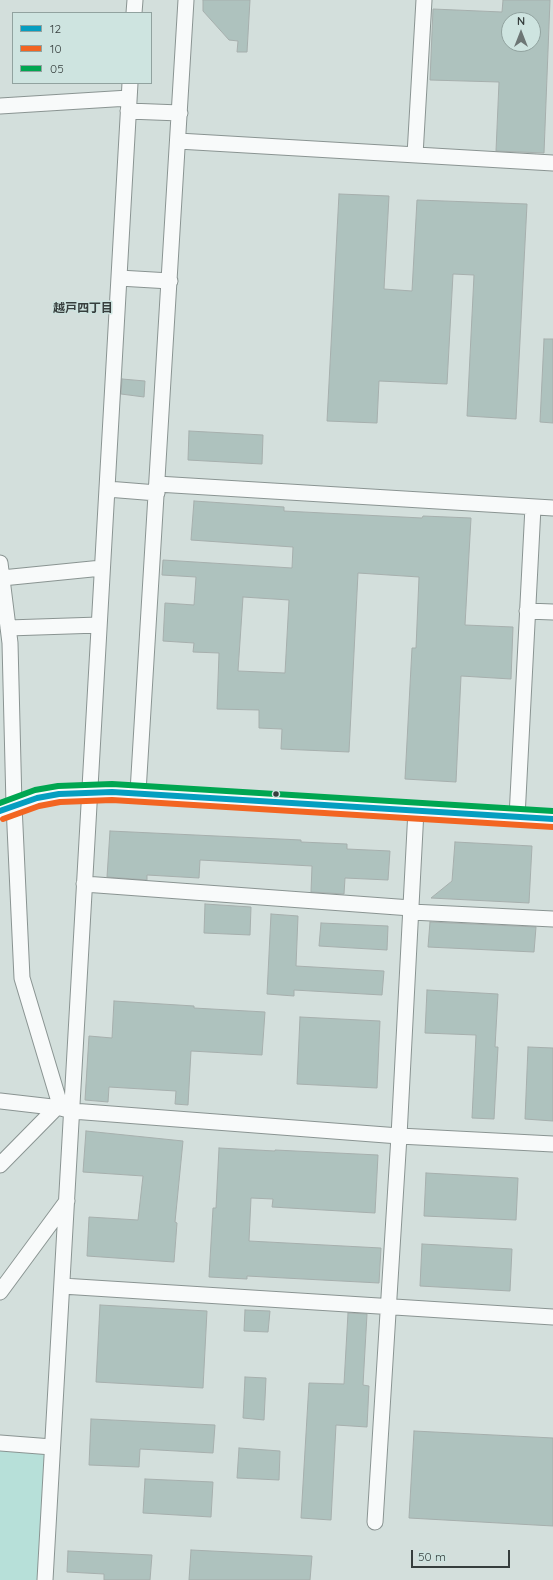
<!DOCTYPE html>
<meta charset="utf-8">
<style>
body{margin:0}
#map{position:relative;width:553px;height:1580px;overflow:hidden;background:#d3dfdc;font-family:Quicksand,sans-serif}
canvas{display:block}
.legend{position:absolute;left:12px;top:12px;width:140px;height:72px;box-sizing:border-box;background:#cee4e0;border:1px solid #91a29f;margin:0;padding:5px 7px;list-style:none;font-size:12px;color:#363e3d}
.legend li{display:flex;align-items:center;gap:8px;height:20px}
.legend b{width:20px;border:1px solid #91a29f}
.north{position:absolute;left:501px;top:12px;width:40px;height:40px;box-sizing:border-box;background:#cee4e0;border:1px solid #91a29f;border-radius:50%;rotate:0deg;font-size:11px;font-weight:700;line-height:16px;text-align:center;color:#363e3d}
.north::after{content:'';display:block;margin:auto;width:14px;height:18px;background:#6d7675;clip-path:polygon(50% 0,100% 100%,50% 72%,0 100%)}
.scale{position:absolute;left:411px;top:1550px;width:99px;height:18px;box-sizing:border-box;border:2px solid #363e3d;border-top:0;padding-left:5px;font-size:12px;line-height:14px;white-space:nowrap;color:#363e3d;-webkit-text-stroke:3px #cee4e0;paint-order:stroke}
</style>
<div id="map">
<canvas width="553" height="1580"></canvas>
<ul class="legend">
<li><b style="height:5px;background:#059ec0"></b>12</li>
<li><b style="height:5px;background:#f26522"></b>10</li>
<li><b style="height:5px;background:#00a651"></b>05</li>
</ul>
<div class="north">N</div>
<div class="scale">50 m</div>
</div>
<script>
const c = document.querySelector('canvas').getContext('2d');
c.lineJoin = 'round';
function fill(path, color) { c.fillStyle = color; c.fill(path, 'evenodd'); }
const toPath = rows => new Path2D(rows.map(r => 'M' + r).join(''));
function trace(path, color, width, dash) { c.strokeStyle = color; c.lineWidth = width; c.lineCap = dash ? 'butt' : 'round'; c.setLineDash(dash || []); c.stroke(path); }
function drawText(font, color, halo, rows, align = 'center') {
  c.font = font + ' Quicksand,"Noto Sans JP",sans-serif'; c.lineWidth = 3; c.setLineDash([]); c.textBaseline = 'middle'; c.strokeStyle = halo; c.fillStyle = color; for (const [text, x, y, turn = 0] of rows) {
    c.save(); c.translate(x, y); c.rotate((+turn || 0) * Math.PI / 180); c.textAlign = isNaN(turn) ? turn : align; if (halo) c.strokeText(text, 0, 0); c.fillText(text, 0, 0); c.restore();
  }
}
fill(toPath([
 [0,1447,47,1450,40,1580,0,1580]
]), '#b7e0d9');
const building = toPath([
 [203,0,250,0,247,52,237,52,238,41,229,40,203,11,203,0],
 [503,0,550,0,544,153,496,151,499,82,430,80,433,9,502,12,503,0],
 [509,20,533,20,533,44,509,44,509,20],
 [339,194,389,196,384,289,412,291,417,200,527,204,516,419,467,416,474,275,453,274,447,384,379,381,377,423,327,421,339,194],
 [544,339,553,339,553,423,540,422,544,339],
 [122,379,145,381,144,397,121,394,122,379],
 [189,431,263,435,262,464,188,460,189,431],
 [194,501,284,507,284,511,422,518,423,516,471,518,465,625,513,627,511,679,461,676,456,782,405,779,412,648,416,648,419,577,358,573,349,752,281,749,282,729,259,728,259,710,217,709,219,653,193,652,194,643,163,641,165,603,194,605,196,577,162,575,163,560,292,568,293,547,191,540,194,501],
 [243,597,289,600,285,673,238,671,243,597],
 [110,831,301,840,301,842,347,844,347,849,390,851,388,880,345,878,344,894,311,892,312,866,200,860,199,878,147,875,147,880,107,877,110,831],
 [455,842,532,846,529,903,431,898,452,881,455,842],
 [205,904,251,907,250,935,204,933,205,904],
 [271,914,298,916,296,966,384,971,382,995,294,990,294,996,267,994,271,914],
 [430,922,536,927,534,952,428,947,430,922],
 [321,923,388,926,387,950,319,946,321,923],
 [427,990,498,994,495,1047,498,1047,494,1119,472,1118,476,1035,425,1033,427,990],
 [114,1001,194,1006,194,1008,265,1012,262,1055,191,1051,188,1105,175,1104,176,1091,109,1087,108,1102,85,1100,89,1036,112,1038,114,1001],
 [300,1017,380,1021,377,1088,297,1084,300,1017],
 [528,1047,553,1048,553,1121,525,1119,528,1047],
 [86,1131,183,1141,175,1222,177,1223,174,1262,87,1256,89,1217,138,1220,143,1176,83,1172,86,1131],
 [219,1148,275,1151,275,1150,378,1155,375,1213,272,1207,273,1199,251,1198,249,1241,381,1248,379,1283,247,1276,247,1279,209,1277,213,1208,216,1208,219,1148],
 [426,1173,518,1178,516,1220,424,1216,426,1173],
 [422,1244,512,1249,510,1291,420,1286,422,1244],
 [100,1305,207,1311,203,1388,96,1382,100,1305],
 [245,1310,270,1311,268,1332,244,1331,245,1310],
 [348,1313,367,1314,363,1385,369,1386,367,1427,336,1425,331,1520,301,1518,309,1383,344,1384,348,1313],
 [245,1377,266,1378,264,1420,243,1418,245,1377],
 [91,1419,215,1425,213,1453,140,1449,139,1467,89,1465,91,1419],
 [414,1431,553,1438,553,1526,409,1518,414,1431],
 [239,1448,280,1451,279,1480,237,1478,239,1448],
 [145,1479,213,1482,211,1517,143,1513,145,1479],
 [191,1550,312,1556,310,1580,189,1580,191,1550],
 [68,1551,152,1555,150,1580,104,1580,104,1574,67,1572,68,1551]
]);
fill(building, '#aec2be');
trace(building, '#a6afad', 1);
const minor = toPath([
 [134,13,135,0],
 [0,106,129,98],
 [128,111,180,113],
 [178,141,553,163],
 [415,155,424,0],
 [119,278,170,281],
 [157,484,553,508],
 [107,489,157,493],
 [0,563,10,643,14,805,22,978,61,1108,72,1111,399,1136,553,1144],
 [2,578,102,568],
 [527,611,553,612],
 [8,628,99,625],
 [138,792,186,0],
 [0,811,37,798,59,794,112,792,553,819],
 [517,817,533,507],
 [84,884,411,908],
 [411,912,553,919],
 [0,1101,61,1108],
 [0,1165,56,1108],
 [62,1286,553,1317],
 [0,1292,67,1201],
 [0,1443,52,1447],
 [375,1522,399,1136,416,810],
 [45,1580,130,83]
]);
trace(minor, '#8a9492', 17);
trace(minor, '#f8fafa', 15);
trace(toPath([
 [0,811,37,798,59,794,112,792,553,819]
]), '#059ec0', 6);
trace(toPath([
 [3,819,39,806,60,802,112,800,553,827]
]), '#f26522', 6);
trace(toPath([
 [0,803,35,790,58,786,112,784,553,811]
]), '#00a651', 6);
for (const [x, y, r, color] of [
 [276,794,3.5,"#363e3d"]
]) { const dot = new Path2D(); dot.arc(x, y, r, 0, 2 * Math.PI); c.fillStyle = color; c.fill(dot); trace(dot, '#cee4e0', 1.5); }
drawText('bold 12px', '#363e3d', '#cee4e0', [
 ["越戸四丁目",83,308]
]);
</script>
